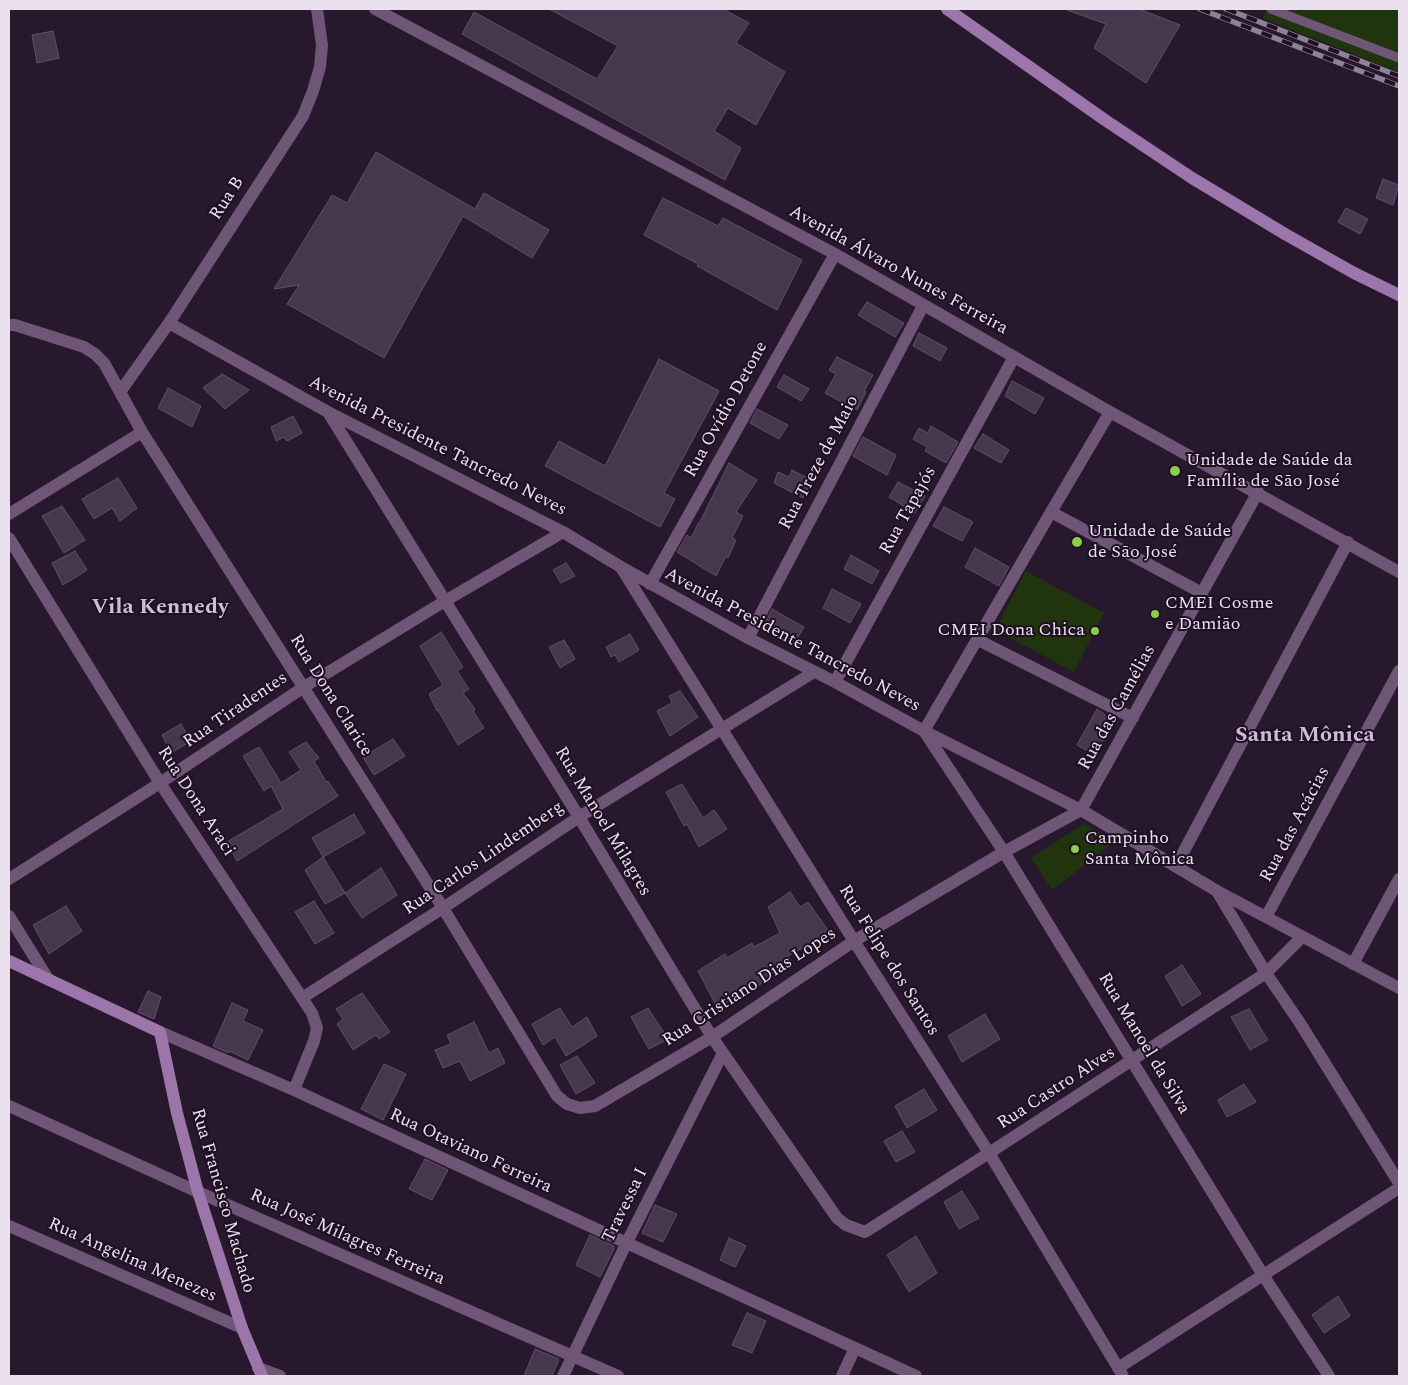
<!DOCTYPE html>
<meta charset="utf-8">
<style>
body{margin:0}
#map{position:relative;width:1408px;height:1385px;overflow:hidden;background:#28182d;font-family:Spectral,serif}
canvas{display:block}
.frame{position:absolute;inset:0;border:10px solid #eae0ee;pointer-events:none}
</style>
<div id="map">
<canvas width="1408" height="1385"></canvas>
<div class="frame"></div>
</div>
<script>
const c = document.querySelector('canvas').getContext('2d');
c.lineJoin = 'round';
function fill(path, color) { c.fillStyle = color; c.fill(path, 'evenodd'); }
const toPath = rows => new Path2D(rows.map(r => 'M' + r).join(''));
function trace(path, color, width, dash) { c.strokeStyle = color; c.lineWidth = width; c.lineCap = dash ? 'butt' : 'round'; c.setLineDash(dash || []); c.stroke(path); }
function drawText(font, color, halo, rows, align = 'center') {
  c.font = font + ' Spectral,serif'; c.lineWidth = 4; c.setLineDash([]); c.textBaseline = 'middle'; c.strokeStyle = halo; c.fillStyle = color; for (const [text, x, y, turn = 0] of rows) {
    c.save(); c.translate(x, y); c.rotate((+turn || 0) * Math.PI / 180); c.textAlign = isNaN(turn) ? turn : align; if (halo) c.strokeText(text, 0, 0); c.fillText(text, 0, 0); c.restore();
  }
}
fill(toPath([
 [1266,9,1399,9,1399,72,1262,18],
 [1026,571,1104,613,1074,672,995,630],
 [1084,824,1116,841,1052,890,1031,858]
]), '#20340d');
const building = toPath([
 [549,9,723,9,749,23,736,43,785,72,756,125,728,108,714,131,741,148,725,180,462,34,474,12,597,79,618,46,549,9],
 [1067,9,1139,9,1180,25,1146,83,1094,48,1106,24,1067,10,1067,9],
 [53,31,59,58,37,63,32,35,53,31],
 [376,152,475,209,484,193,549,230,532,258,463,216,384,358,287,304,299,285,274,289,332,195,347,203,376,152],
 [1383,179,1399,185,1393,205,1376,198,1383,179],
 [663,198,718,226,723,218,802,260,777,310,697,266,698,264,644,235,663,198],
 [1346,208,1368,219,1360,234,1338,222,1346,208],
 [867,302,904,323,895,337,858,315,867,302],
 [919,333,947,348,940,361,913,346,919,333],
 [837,357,873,375,864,391,866,392,857,410,825,393,836,374,829,370,837,357],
 [659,359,719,391,664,493,675,499,660,527,545,466,559,441,605,466,659,359],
 [222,374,249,390,225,409,203,388,222,374],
 [784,375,809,389,801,401,777,387,784,375],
 [1012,381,1044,398,1035,414,1005,396,1012,381],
 [168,388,201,406,192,427,158,408,168,388],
 [757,409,788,425,779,439,750,423,757,409],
 [293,416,302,433,287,441,284,437,276,441,271,427,293,416],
 [931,426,958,442,946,463,925,451,927,447,913,439,919,428,928,433,931,426],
 [983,434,1009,450,1001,463,974,448,983,434],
 [863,437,896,455,887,475,853,456,863,437],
 [729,463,757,480,736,512,743,516,732,538,736,540,728,558,726,556,716,576,677,552,687,535,691,538,699,522,700,522,729,463],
 [792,470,813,481,803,498,774,483,778,472,789,477,792,470],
 [118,478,137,508,120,521,112,508,94,519,82,499,118,478],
 [898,482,925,496,915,513,889,497,898,482],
 [62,506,85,540,64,553,42,516,62,506],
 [944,507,973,522,962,541,933,526,944,507],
 [975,548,1009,567,999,586,965,567,975,548],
 [75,551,87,570,63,585,52,563,75,551],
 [851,555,879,571,872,584,844,569,851,555],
 [566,563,575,576,561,583,553,570,566,563],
 [832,589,861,604,850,623,823,608,832,589],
 [772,609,804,627,794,644,764,626,772,609],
 [441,632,463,667,457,671,469,689,463,693,475,709,473,711,484,728,458,745,438,710,437,711,429,694,443,685,420,646,441,632],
 [630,634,639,650,619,662,615,655,611,657,606,647,630,634],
 [564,640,575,659,560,668,549,647,564,640],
 [680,691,698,717,670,736,657,711,672,703,669,696,680,691],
 [1097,709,1114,721,1095,755,1077,745,1097,709],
 [181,724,191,741,171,753,162,735,181,724],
 [393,739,405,756,374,775,363,757,393,739],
 [306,742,319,758,314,761,326,782,328,781,338,796,237,861,227,842,283,809,271,786,264,791,243,756,259,747,281,783,301,770,289,752,306,742],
 [682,784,703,818,714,810,727,829,699,847,687,824,684,826,666,792,682,784],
 [354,814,365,833,323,857,312,838,354,814],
 [323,857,345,893,325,904,305,870,323,857],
 [381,868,397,895,362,918,345,893,381,868],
 [790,892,800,907,808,902,830,933,808,949,805,946,788,956,791,961,771,974,773,976,719,1011,698,971,725,954,727,958,752,943,754,947,780,933,768,907,790,892],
 [314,901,334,933,315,944,295,912,314,901],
 [66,906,82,931,49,954,33,925,66,906],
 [1182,965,1201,994,1182,1006,1165,976,1182,965],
 [148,991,161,997,154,1019,138,1012,148,991],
 [362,993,390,1032,379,1039,376,1035,353,1050,337,1024,343,1019,336,1009,362,993],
 [232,1003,248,1010,243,1021,263,1030,248,1060,229,1051,228,1053,213,1046,232,1003],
 [560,1008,572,1027,587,1017,597,1036,566,1056,555,1037,543,1045,532,1024,560,1008],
 [648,1008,668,1039,649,1049,631,1017,648,1008],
 [1249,1009,1268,1040,1250,1050,1231,1017,1249,1009],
 [985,1014,1000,1039,962,1062,948,1036,985,1014],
 [474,1022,489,1053,498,1048,505,1063,470,1081,460,1061,443,1068,435,1050,451,1044,447,1035,474,1022],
 [577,1056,595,1083,576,1094,560,1065,577,1056],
 [384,1064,406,1074,383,1120,361,1109,384,1064],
 [1244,1084,1256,1102,1227,1117,1218,1100,1244,1084],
 [924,1089,937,1110,907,1128,895,1106,924,1089],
 [902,1131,915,1152,896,1162,884,1141,902,1131],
 [425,1159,448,1170,432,1200,409,1189,425,1159],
 [962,1191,979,1218,959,1229,944,1202,962,1191],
 [655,1205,677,1214,663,1242,642,1233,655,1205],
 [590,1235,614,1246,614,1249,600,1277,576,1265,590,1235],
 [916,1236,937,1273,909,1292,887,1255,916,1236],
 [729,1238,746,1246,735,1267,720,1260,729,1238],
 [1338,1296,1350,1316,1324,1333,1312,1315,1338,1296],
 [747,1313,766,1321,752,1353,732,1345,747,1313],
 [535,1349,559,1359,552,1376,524,1376,535,1349]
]);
fill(building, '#47374e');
trace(building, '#614f67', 1);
trace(toPath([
 [1271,9,1399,58]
]), '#6f5677', 9);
trace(toPath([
 [375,9,835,254,1110,412,1399,572],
 [169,323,328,412,563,532,621,567,748,638,835,682,924,731,1081,810,1217,891,1399,988],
 [9,325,15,325,84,347,95,354,104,363,142,432,443,908,557,1096,567,1104,580,1108,595,1106,712,1037,854,941,1004,852,1081,810,1258,492],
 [120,392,169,323,303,116,313,91,320,67,322,45,317,9],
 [328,412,579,817,712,1037,837,1218,846,1225,865,1232,989,1153,1266,973,1302,937],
 [1110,412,1051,512,924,731,1004,852,1263,1275,1329,1376],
 [1051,512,1202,593],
 [9,514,142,432],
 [9,538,160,783,312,1013,317,1028,314,1041,294,1090],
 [622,569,854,941,989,1153,1123,1376],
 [650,584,835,254],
 [748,638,923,306],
 [978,640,1133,718],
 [835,682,1014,357],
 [1176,866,1348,542],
 [9,879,160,783,304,687,445,601,563,532],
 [1218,893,1266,973,1300,1023,1399,1183],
 [9,916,48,979],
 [1266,917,1399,671],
 [1353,964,1399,879],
 [302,998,443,908,579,817,814,672],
 [160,1032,294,1090,916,1376],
 [9,1106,198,1192,618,1376],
 [9,1226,242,1328],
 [258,1368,280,1376],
 [1118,1368,1399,1188],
 [563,1376,626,1244,723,1053],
 [842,1376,855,1348]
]), '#6f5677', 12);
trace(toPath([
 [947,9,1105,120,1192,178,1285,234,1354,273,1399,295],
 [9,961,160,1032,177,1113,198,1192,242,1328,262,1376]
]), '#9c75aa', 12);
const rail = toPath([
 [1200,9,1399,86],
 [1226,9,1399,76]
]);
trace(rail, '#8f8294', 5.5);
trace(rail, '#1e0f23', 4, [11]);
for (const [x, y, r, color] of [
 [1175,471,6,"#8bce47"],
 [1077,542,6,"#8bce47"],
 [1155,614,5,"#8bce47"],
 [1095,631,5,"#8bce47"],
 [1075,849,5,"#8bce47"]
]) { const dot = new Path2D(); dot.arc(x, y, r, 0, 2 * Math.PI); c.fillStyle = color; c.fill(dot); trace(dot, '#1e0f23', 2); }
drawText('18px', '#eae0ee', '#1e0f23', [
 ["Rua B",228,199,-57],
 ["Avenida Álvaro Nunes Ferreira",898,271,29],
 ["Rua Ovídio Detone",727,410,-61],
 ["Avenida Presidente Tancredo Neves",437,447,27],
 ["Rua Treze de Maio",820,463,-62],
 ["Rua Tapajós",909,511,-61],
 ["Avenida Presidente Tancredo Neves",792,641,28],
 ["Rua Dona Clarice",330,696,58],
 ["Rua das Camélias",1118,708,-61],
 ["Rua Tiradentes",236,711,-34],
 ["Rua Dona Araci",195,802,57],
 ["Rua Manoel Milagres",602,822,59],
 ["Rua das Acácias",1296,825,-62],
 ["Rua Carlos Lindemberg",484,859,-34],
 ["Rua Felipe dos Santos",888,961,58],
 ["Rua Cristiano Dias Lopes",750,988,-33],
 ["Rua Manoel da Silva",1143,1044,59],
 ["Rua Castro Alves",1057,1089,-33],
 ["Rua Otaviano Ferreira",470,1152,25],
 ["Rua Francisco Machado",222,1201,74],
 ["Travessa I",626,1206,-64],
 ["Rua José Milagres Ferreira",347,1238,24],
 ["Rua Angelina Menezes",132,1261,24]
]);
drawText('18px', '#eae0ee', '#1e0f23', [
 ["Unidade de Saúde da",1186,461],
 ["Família de São José",1186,482],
 ["Unidade de Saúde",1088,532],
 ["de São José",1088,553],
 ["CMEI Cosme",1165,604],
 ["e Damião",1165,625],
 ["CMEI Dona Chica",1085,631,"right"],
 ["Campinho",1085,839],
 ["Santa Mônica",1085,860]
], 'left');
drawText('bold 22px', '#cfbbd7', '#1e0f23', [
 ["Vila Kennedy",160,609],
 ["Santa Mônica",1305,737]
]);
</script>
